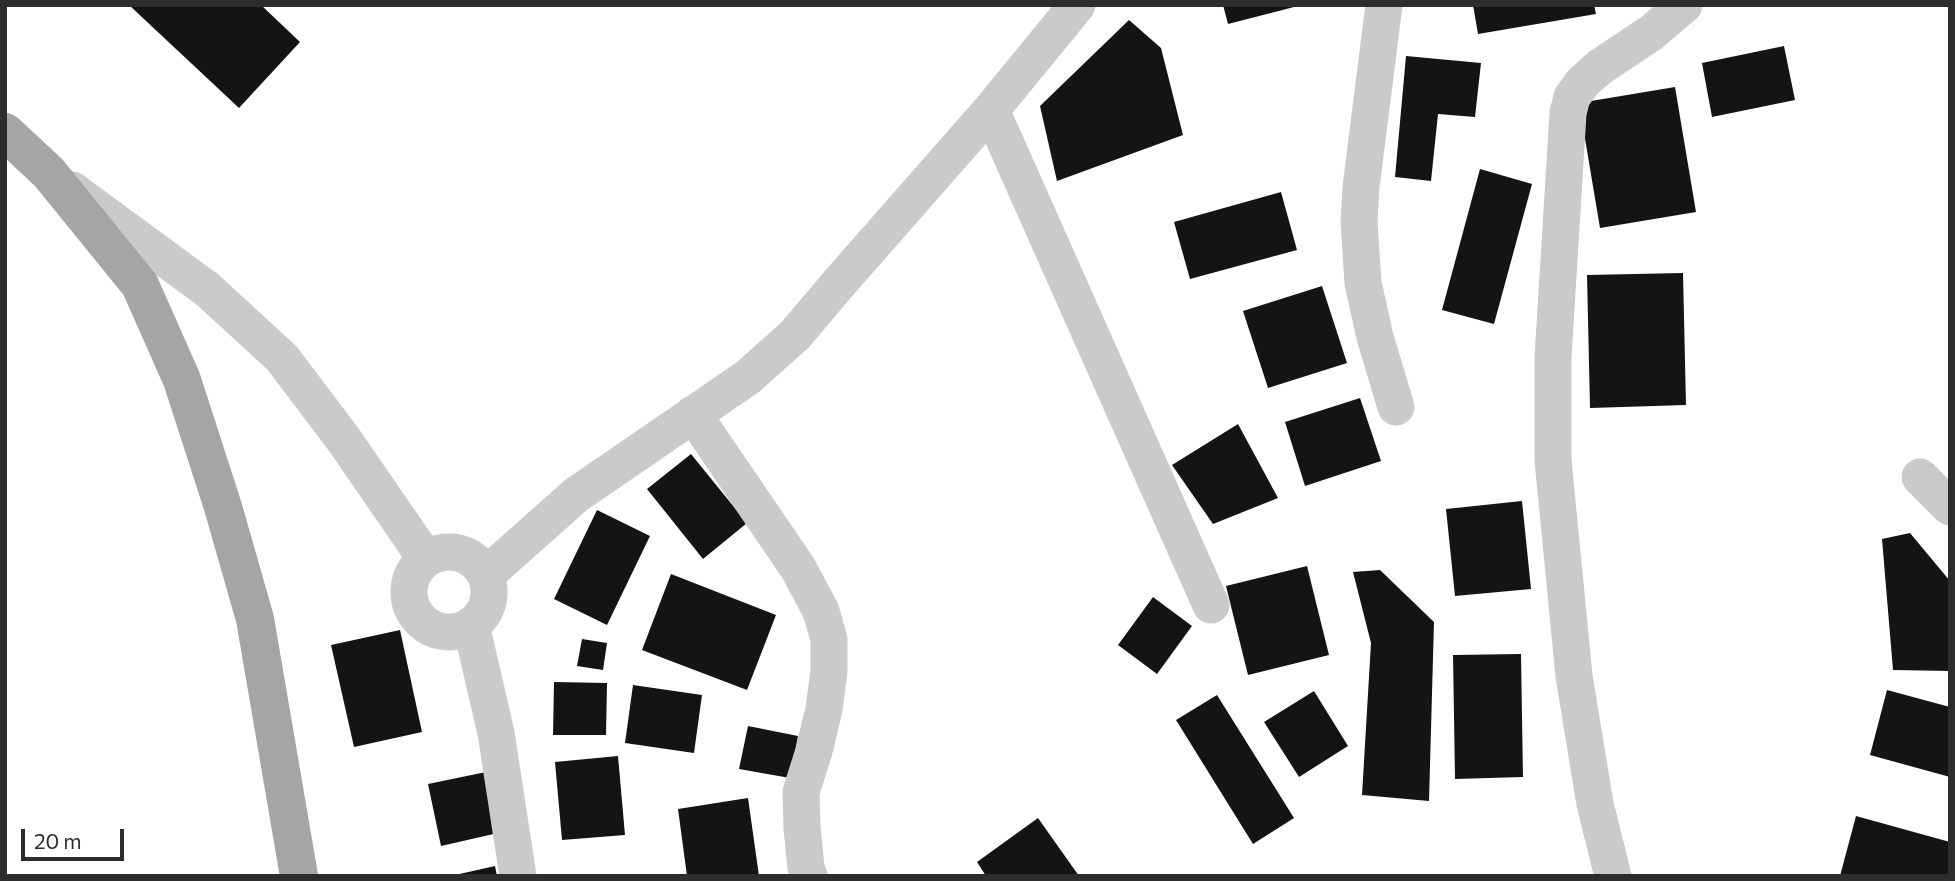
<!DOCTYPE html>
<style>
body{margin:0}
#map{position:relative;width:1955px;height:881px;overflow:hidden;background:#fff;font-family:Commissioner,sans-serif}
canvas{display:block}
.frame{position:absolute;inset:0;border:7px solid #2d2d2d;pointer-events:none}
.scale{position:absolute;left:21px;top:829px;width:103px;height:32px;box-sizing:border-box;border:4px solid #2d2d2d;border-top:0;padding-left:9px;font-size:21px;line-height:24px;white-space:nowrap;color:#2d2d2d;-webkit-text-stroke:5px #fff;paint-order:stroke}
</style>
<div id="map">
<canvas width="1955" height="881"></canvas>
<div class="frame"></div>
<div class="scale">20 m</div>
</div>
<script>
const c = document.querySelector('canvas').getContext('2d');
c.lineJoin = 'round';
function fill(path, color) { c.fillStyle = color; c.fill(path, 'evenodd'); }
const toPath = rows => new Path2D(rows.map(r => 'M' + r).join(''));
function trace(path, color, width, dash) { c.strokeStyle = color; c.lineWidth = width; c.lineCap = dash ? 'butt' : 'round'; c.setLineDash(dash || []); c.stroke(path); }
fill(toPath([
 [129,5,261,5,300,42,239,108],
 [1223,5,1297,5,1298,6,1228,24],
 [1473,5,1594,5,1596,14,1478,34],
 [1129,20,1161,48,1183,135,1057,181,1040,106],
 [1784,46,1795,100,1712,117,1702,63],
 [1406,56,1481,63,1475,117,1438,114,1431,181,1395,177],
 [1675,87,1696,212,1600,228,1579,103],
 [1480,169,1532,184,1494,324,1442,310],
 [1281,192,1297,250,1190,279,1174,222],
 [1683,273,1686,405,1590,408,1587,275],
 [1322,286,1347,363,1268,388,1243,311],
 [1360,398,1381,461,1305,486,1285,422],
 [1238,424,1278,498,1213,524,1172,465],
 [691,454,747,523,703,559,647,489],
 [1522,501,1531,589,1455,596,1446,509],
 [597,510,650,536,607,625,554,599],
 [1910,533,1950,581,1950,671,1893,670,1882,539],
 [1307,566,1329,655,1248,675,1226,586],
 [1380,570,1434,622,1429,801,1362,795,1371,643,1353,572],
 [671,574,776,615,747,690,642,650],
 [1153,597,1192,626,1157,674,1118,645],
 [400,630,422,732,354,747,331,645],
 [582,639,607,643,603,670,577,666],
 [1521,654,1523,777,1455,779,1453,655],
 [554,682,607,683,606,735,553,735],
 [633,685,702,695,694,753,625,743],
 [1887,690,1950,707,1950,777,1870,755],
 [1314,691,1348,746,1299,777,1264,722],
 [1217,695,1294,818,1253,844,1176,720],
 [748,726,798,736,790,778,739,769],
 [618,756,625,835,562,840,555,762],
 [486,772,498,833,441,846,428,784],
 [748,798,759,876,687,876,678,809],
 [1856,816,1950,842,1950,876,1840,876],
 [1038,818,1079,876,986,876,977,862],
 [495,866,497,876,456,876,455,875]
]), '#141414');
trace(toPath([
 [1384,5,1361,187,1359,222,1363,283,1375,337,1396,407],
 [991,110,1211,605],
 [72,190,208,290,282,358,344,440,426,559],
 [693,414,798,568,821,611,829,639,829,671,824,709,814,751,801,792,802,828,806,867,809,876],
 [1920,477,1950,507],
 '409 592a40 40 0 1 1 80 0a40 40 0 1 1-80 0Z',
 [486,575,576,495,748,377,795,335,839,283,991,110,1077,5],
 [471,625,496,733,518,876],
 [1613,876,1595,804,1574,676,1553,460,1553,357,1568,113,1572,97,1583,82,1600,67,1651,33,1684,5]
]), '#cacaca', 37);
trace(toPath([
 [5,132,49,173,140,285,182,380,223,507,255,619,299,876]
]), '#a5a5a5', 38);
</script>
